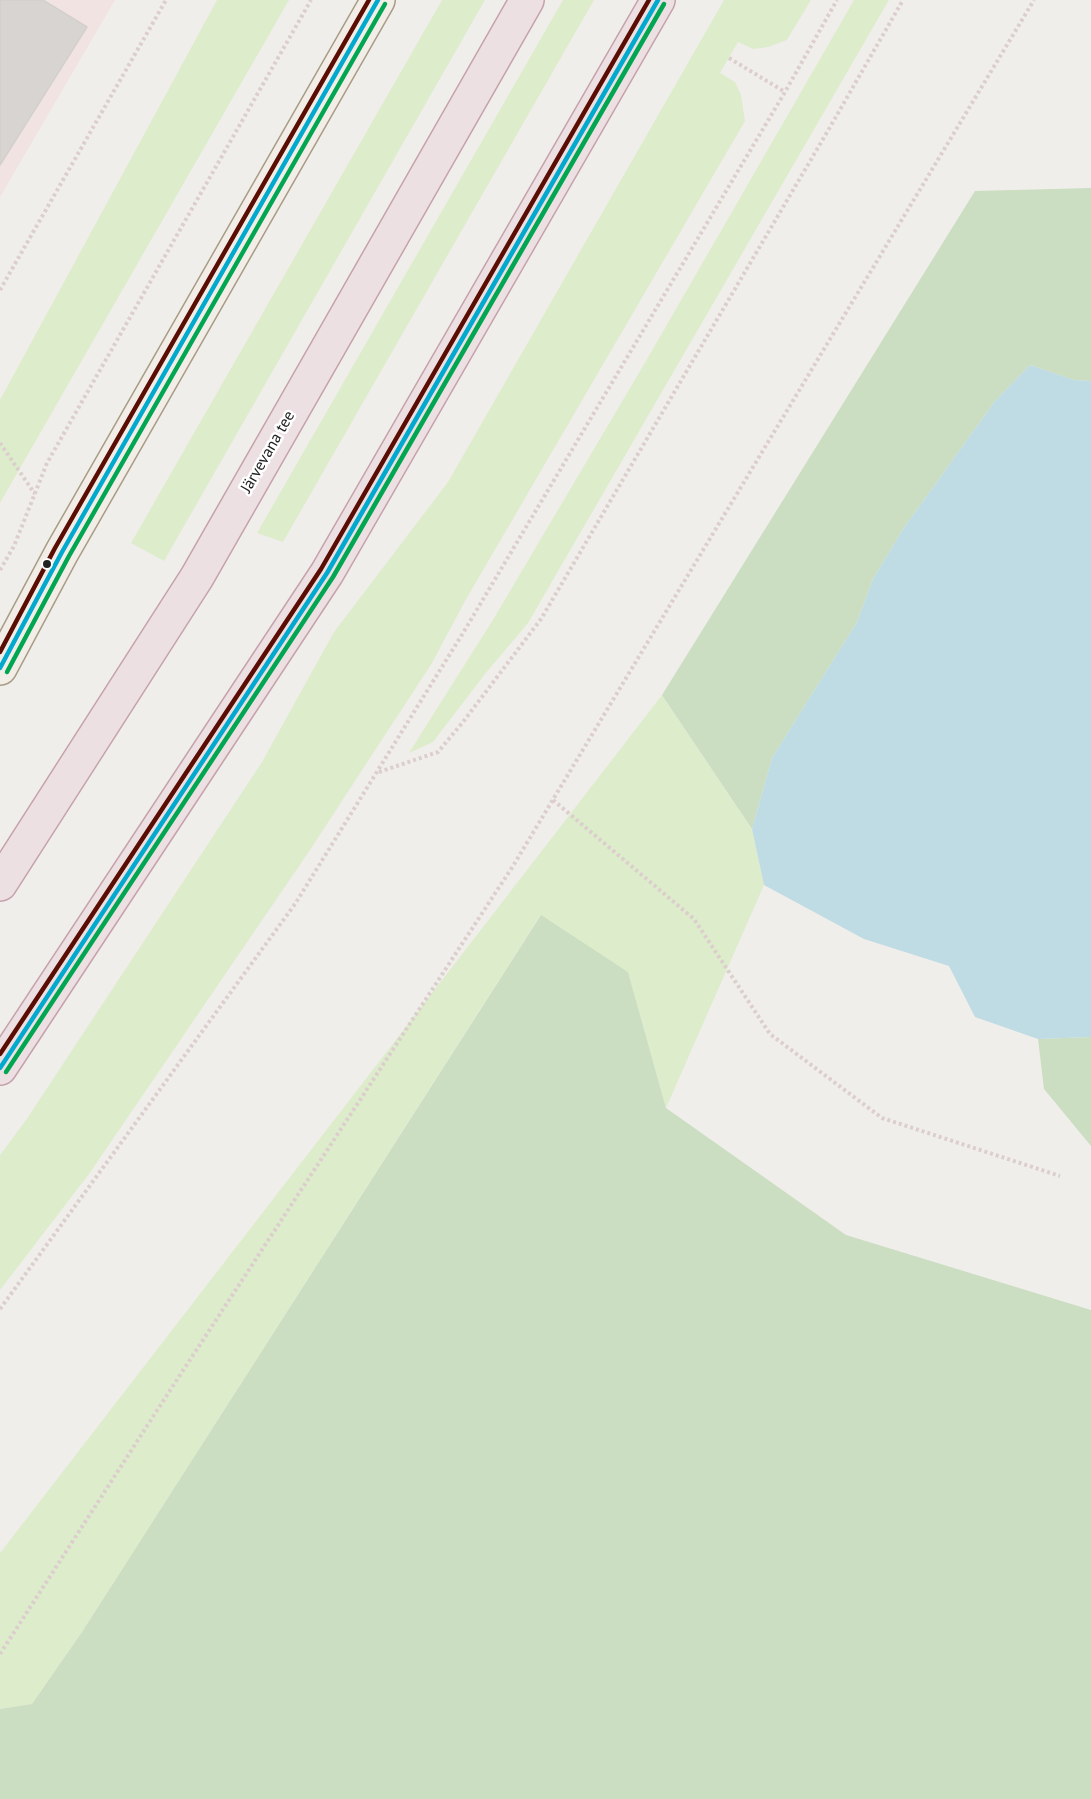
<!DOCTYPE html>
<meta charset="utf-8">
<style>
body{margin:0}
canvas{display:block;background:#f0eeeb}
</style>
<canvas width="1091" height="1799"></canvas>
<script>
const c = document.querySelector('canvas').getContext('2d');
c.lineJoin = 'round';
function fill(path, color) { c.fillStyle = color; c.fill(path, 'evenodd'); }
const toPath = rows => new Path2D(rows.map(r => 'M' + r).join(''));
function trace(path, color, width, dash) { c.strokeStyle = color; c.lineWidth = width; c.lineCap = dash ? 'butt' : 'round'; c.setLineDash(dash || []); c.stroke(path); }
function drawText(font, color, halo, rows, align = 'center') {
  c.font = font + ' "PT Sans",sans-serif'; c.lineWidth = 5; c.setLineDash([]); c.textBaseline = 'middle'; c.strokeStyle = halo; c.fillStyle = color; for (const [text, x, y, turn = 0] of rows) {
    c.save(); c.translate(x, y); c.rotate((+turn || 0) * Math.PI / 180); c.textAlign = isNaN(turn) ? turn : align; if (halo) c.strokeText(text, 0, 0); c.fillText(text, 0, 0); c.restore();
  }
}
fill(toPath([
 [0,0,115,0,0,197]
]), '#f1e3e1');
fill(toPath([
 [217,0,289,0,0,503,0,400],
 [442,0,485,0,164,561,131,543],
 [563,0,594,0,283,542,257,533],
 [724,0,811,0,787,40,768,47,753,49,738,42,720,73,735,82,741,95,745,121,465,601,432,663,310,850,89,1174,0,1290,0,1155,26,1120,262,762,334,632,448,482],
 [854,0,889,0,528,623,485,674,433,742,409,753,494,618,646,361],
 [662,695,752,829,764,885,666,1108,628,972,540,916,82,1632,32,1704,0,1709,0,1553]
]), '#ddeccb');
fill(toPath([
 [1091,188,1091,381,1074,380,1030,365,995,401,903,529,873,579,857,622,772,758,752,829,662,695,975,191],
 [541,915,628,972,666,1108,846,1235,1091,1310,1091,1799,0,1799,0,1709,32,1704,82,1632],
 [1091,1037,1091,1146,1044,1089,1038,1039]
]), '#cbdec1');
fill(toPath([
 [1030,365,1074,380,1091,381,1091,1037,1038,1039,975,1017,949,966,864,939,764,885,752,829,772,758,857,622,873,579,903,529,995,401]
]), '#bfdbe3');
const building = toPath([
 [0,0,43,0,87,27,0,165,0,0]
]);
fill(building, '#d7d4d2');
trace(building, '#d3d0cc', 1.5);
const major = toPath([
 [0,668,62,552,378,0]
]);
const highway = toPath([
 [0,884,197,577,527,0],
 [0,1068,327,573,658,0]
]);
trace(major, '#a79c86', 36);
trace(highway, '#c5a2ac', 36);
trace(toPath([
 [729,58,785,92],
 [0,290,166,0],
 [0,443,35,494],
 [0,570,14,546,47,463,311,0],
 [379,772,438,752,463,722,541,619,826,134,903,0],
 [553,800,694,919,770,1034,882,1118,1060,1176],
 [0,1309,295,904,463,633,785,92,837,0],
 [0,1654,167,1395,513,866,1034,0]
]), '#dccecd', 4, [3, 3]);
trace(major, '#f3ede7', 33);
trace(highway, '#ece0e2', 33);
trace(toPath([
 [0,668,62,552,378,0],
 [0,1068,327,573,658,0]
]), '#00a9ce', 4.5);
trace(toPath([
 [7,672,69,556,385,4],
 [6,1072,333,577,664,4]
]), '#00a651', 4.5);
trace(toPath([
 [0,652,55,548,369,0],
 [0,1054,321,569,649,0]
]), '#5a0e03', 4.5);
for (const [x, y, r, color] of [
 [47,564,5,"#222"]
]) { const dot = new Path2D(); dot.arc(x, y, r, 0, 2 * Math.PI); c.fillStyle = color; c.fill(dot); trace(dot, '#fff', 2); }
drawText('16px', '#222', '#fff', [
 ["Järvevana tee",268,452,-60]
]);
</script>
